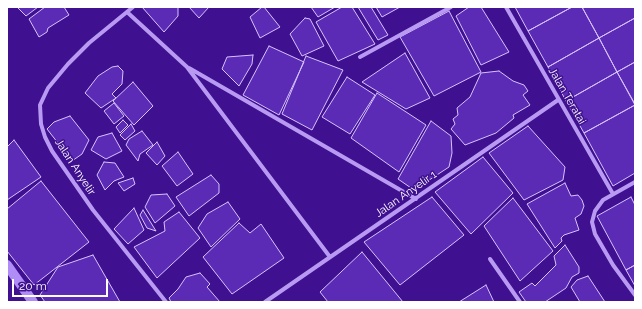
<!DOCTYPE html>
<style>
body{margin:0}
#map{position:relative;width:642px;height:309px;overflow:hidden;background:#3f1090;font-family:Raleway,sans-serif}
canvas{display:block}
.frame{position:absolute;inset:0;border:8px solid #fff;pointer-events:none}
.scale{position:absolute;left:12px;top:279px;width:96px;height:18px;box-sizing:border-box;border:2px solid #fff;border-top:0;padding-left:5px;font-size:12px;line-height:14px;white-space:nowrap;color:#fff;-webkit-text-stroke:3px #3f1090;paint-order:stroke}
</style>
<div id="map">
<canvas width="642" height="309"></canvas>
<div class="frame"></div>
<div class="scale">20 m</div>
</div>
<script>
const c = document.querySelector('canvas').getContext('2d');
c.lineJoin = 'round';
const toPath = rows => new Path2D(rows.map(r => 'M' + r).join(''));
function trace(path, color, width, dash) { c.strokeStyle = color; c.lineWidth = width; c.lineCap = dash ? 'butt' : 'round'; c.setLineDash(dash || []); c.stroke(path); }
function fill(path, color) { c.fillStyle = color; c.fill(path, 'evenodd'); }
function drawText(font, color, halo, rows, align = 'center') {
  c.font = font + ' Raleway,sans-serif'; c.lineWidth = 3; c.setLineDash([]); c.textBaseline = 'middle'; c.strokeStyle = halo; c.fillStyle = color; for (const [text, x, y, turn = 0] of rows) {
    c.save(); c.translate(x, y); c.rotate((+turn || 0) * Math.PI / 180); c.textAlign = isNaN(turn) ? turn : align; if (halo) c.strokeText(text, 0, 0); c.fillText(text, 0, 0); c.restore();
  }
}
trace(toPath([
 [7,265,33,302]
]), '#b08cf7', 10);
const building = toPath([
 [17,7,38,7,26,16,17,7],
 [45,7,64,7,69,15,48,28,47,32,39,37,29,19,45,7],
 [142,7,178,7,178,16,164,32,142,7],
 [189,7,209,7,199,18,189,7],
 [262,7,264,7,280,27,260,38,250,17,262,7],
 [311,7,335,7,318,17,311,7],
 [342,7,352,7,375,44,338,61,316,22,342,7],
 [358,7,371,7,388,35,378,40,358,7],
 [376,7,400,7,382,17,376,7],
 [469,7,481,7,509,52,481,65,456,16,469,7],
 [515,7,572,7,528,31,515,7],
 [572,7,582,7,599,38,548,67,528,31,572,7],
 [582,7,635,7,635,18,599,38,582,7],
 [449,11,481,72,434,96,400,37,449,11],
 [305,18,310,19,324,46,302,56,290,34,305,18],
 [635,18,635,62,617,72,599,38,635,18],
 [599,38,617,72,566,101,548,67,599,38],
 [269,46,304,62,279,115,243,95,269,46],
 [405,53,430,98,406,109,362,82,405,53],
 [253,55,252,64,239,86,222,69,227,57,253,55],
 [306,56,343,70,312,130,282,114,306,56],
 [635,62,635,104,617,72,635,62],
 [118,66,123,71,122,84,112,94,116,98,101,108,85,93,98,76,112,67,118,66],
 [499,71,513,81,524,85,528,91,523,95,530,105,513,115,514,118,496,133,465,145,451,129,455,124,453,119,458,115,457,108,470,97,481,73,499,71],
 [617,72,635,105,584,133,566,101,617,72],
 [347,77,375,95,350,134,322,117,347,77],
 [133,82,153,106,134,125,113,101,133,82],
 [377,93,426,125,399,172,351,138,377,93],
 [114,103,124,116,114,124,104,111,114,103],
 [635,105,635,173,613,186,584,133,635,105],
 [70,116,89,140,82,154,72,161,47,129,54,122,70,116],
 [123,120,128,125,120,133,116,127,123,120],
 [431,121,451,136,452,153,449,167,414,190,398,179,431,121],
 [131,124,135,131,125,140,120,135,131,124],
 [528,126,565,167,563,180,524,200,489,153,528,126],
 [142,131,153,145,140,154,138,161,126,145,129,139,142,131],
 [112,133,122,151,106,159,91,150,98,137,112,133],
 [14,140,41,177,7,200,7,147,14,140],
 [157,142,165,156,157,165,146,153,157,142],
 [178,152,193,174,177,186,162,166,178,152],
 [483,157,513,193,471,234,435,192,483,157],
 [104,162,115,163,124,177,114,181,105,190,97,175,104,162],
 [211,175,219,184,219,193,189,216,176,197,211,175],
 [133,178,135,184,124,191,118,183,133,178],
 [41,181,89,242,34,285,7,251,7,209,41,181],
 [565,183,571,196,578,195,582,200,584,206,581,214,575,218,579,230,564,235,561,238,562,241,555,248,527,204,565,183],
 [167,194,175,206,155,223,145,207,151,195,167,194],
 [432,197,464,235,400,285,364,242,432,197],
 [631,197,635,205,635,265,626,270,597,216,631,197],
 [513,198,553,251,520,281,484,226,513,198],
 [228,202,240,219,211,247,198,228,207,214,228,202],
 [134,208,144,230,128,244,114,229,134,208],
 [143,210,156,231,147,228,140,215,143,210],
 [179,212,200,238,157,278,134,247,165,231,164,222,179,212],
 [239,223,250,233,261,224,284,258,232,294,203,257,239,223],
 [565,245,579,267,579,273,572,277,566,288,545,302,526,302,519,292,532,283,535,286,556,265,554,256,565,245],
 [362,252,403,302,328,302,320,292,362,252],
 [93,255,120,302,45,302,40,295,58,267,93,255],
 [635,265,635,286,626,270,635,265],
 [200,273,210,284,207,287,220,302,171,302,169,298,178,289,186,277,200,273],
 [588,276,605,302,580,302,571,287,577,280,588,276],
 [486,285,494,302,459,302,486,285]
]);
fill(building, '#5b2bb5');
trace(building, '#d7c2fe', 1);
trace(toPath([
 [133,7,89,43,68,64,48,88,40,105,41,124,45,137,52,151,93,210,166,302],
 [506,7,613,194],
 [127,12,187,67,330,257],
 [360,57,451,7],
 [189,68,416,199],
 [635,182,603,200,595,211,592,222,595,234,613,265,635,295],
 [490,259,520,302],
 [265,302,558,100]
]), '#b99af3', 4);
drawText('11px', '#fff', '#3f1090', [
 ["Jalan Teratai",567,96,60],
 ["Jalan Anyelir",75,167,57],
 ["Jalan Anyelir 1",406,194,-35]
]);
</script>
